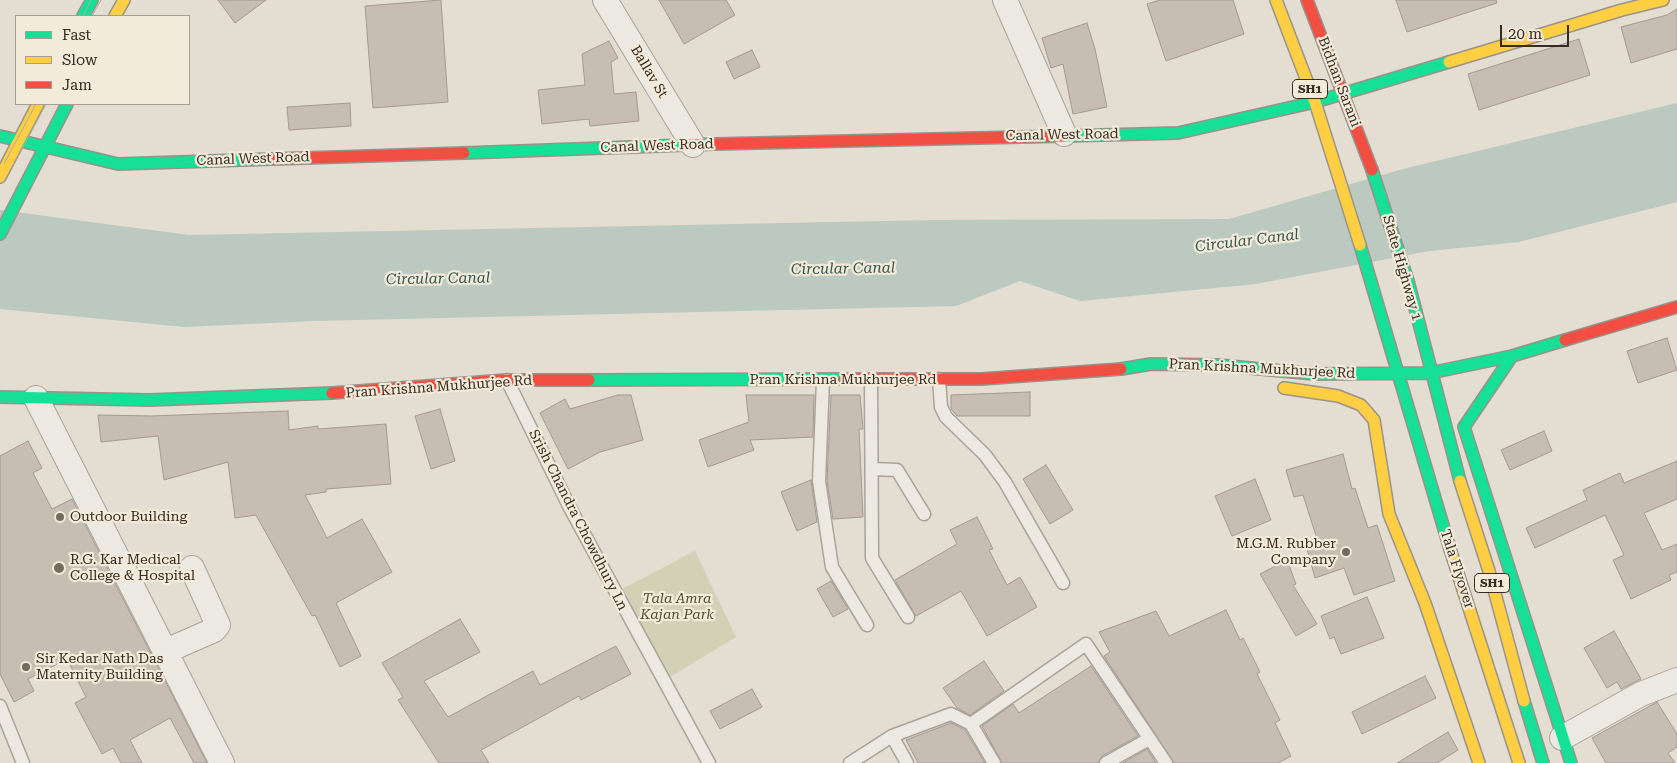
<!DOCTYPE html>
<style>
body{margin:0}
#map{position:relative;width:1677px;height:763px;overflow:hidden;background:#e3ddd2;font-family:"Roboto Serif",serif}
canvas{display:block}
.legend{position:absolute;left:15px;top:15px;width:175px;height:90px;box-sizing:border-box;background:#f3ead9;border:1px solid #a89e90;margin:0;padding:6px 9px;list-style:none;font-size:15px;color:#382c22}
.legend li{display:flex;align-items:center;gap:10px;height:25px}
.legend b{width:25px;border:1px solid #a89e90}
.scale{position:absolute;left:1500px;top:25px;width:69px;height:22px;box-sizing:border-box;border:2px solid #382c22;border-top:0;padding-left:6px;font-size:15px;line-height:18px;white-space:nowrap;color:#382c22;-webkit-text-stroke:4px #f3ead9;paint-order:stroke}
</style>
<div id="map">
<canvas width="1677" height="763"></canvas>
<ul class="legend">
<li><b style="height:6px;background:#16e098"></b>Fast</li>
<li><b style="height:6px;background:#ffcf43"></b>Slow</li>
<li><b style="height:6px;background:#f24e42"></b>Jam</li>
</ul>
<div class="scale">20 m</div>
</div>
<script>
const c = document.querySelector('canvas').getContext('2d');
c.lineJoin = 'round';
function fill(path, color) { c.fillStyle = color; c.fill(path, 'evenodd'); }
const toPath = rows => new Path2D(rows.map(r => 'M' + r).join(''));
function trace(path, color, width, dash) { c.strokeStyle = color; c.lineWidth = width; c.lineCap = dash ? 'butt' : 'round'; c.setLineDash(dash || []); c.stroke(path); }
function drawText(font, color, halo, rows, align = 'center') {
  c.font = font + ' "Roboto Serif",serif'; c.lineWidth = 4.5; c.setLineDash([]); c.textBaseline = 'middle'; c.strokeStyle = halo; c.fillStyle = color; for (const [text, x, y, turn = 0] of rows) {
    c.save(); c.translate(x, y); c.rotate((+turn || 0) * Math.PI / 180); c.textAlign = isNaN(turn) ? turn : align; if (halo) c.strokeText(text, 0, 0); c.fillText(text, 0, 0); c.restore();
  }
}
fill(toPath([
 [695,551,736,637,670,677,620,590]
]), '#d2d1b6');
fill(toPath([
 [1677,103,1677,202,1519,242,1429,251,1256,284,1080,301,1020,281,956,306,315,321,184,327,0,309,0,210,189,235,933,220,1229,219,1403,169]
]), '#bbc9c0');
const building = toPath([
 [218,0,266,0,235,23,218,0],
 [441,0,448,102,373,108,365,6,441,0],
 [659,0,726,0,735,15,684,44,659,0],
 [1160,0,1233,0,1244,34,1166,61,1147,4,1160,0],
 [1396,0,1496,0,1497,3,1407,32,1396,0],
 [1677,9,1677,49,1631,63,1621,27,1667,15,1677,9],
 [1087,23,1095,49,1107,107,1073,114,1063,64,1051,68,1042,38,1087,23],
 [1579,39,1590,75,1479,110,1468,74,1579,39],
 [609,41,618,58,611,62,614,94,636,92,639,121,590,126,589,119,542,124,538,90,585,85,582,54,609,41],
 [752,50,760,67,734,79,726,62,752,50],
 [350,103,351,126,289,130,287,107,350,103],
 [1667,338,1677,370,1638,383,1627,351,1667,338],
 [1030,392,1030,416,957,416,951,409,951,395,1030,392],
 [618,395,631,395,643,440,600,452,568,469,540,413,565,399,570,409,618,395],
 [746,395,814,395,813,437,750,440,754,450,708,467,699,440,749,422,746,395],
 [831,395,860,395,863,429,859,429,863,517,833,519,827,481,831,395],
 [440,409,455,461,431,469,415,416,440,409],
 [288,411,289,430,318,426,318,429,386,424,391,484,326,489,326,492,305,495,327,538,362,519,392,572,336,603,361,656,340,667,315,615,312,616,256,515,235,518,228,462,164,480,158,436,101,442,98,415,151,416,288,411],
 [1544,431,1552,451,1510,470,1501,450,1544,431],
 [28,441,42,468,33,473,52,509,72,499,207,763,194,763,170,718,130,740,142,763,121,763,113,748,102,754,75,703,86,697,67,659,28,679,34,691,14,702,0,674,0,456,28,441],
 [1343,454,1352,489,1355,488,1368,528,1377,525,1395,581,1354,595,1344,568,1315,578,1307,549,1319,545,1303,495,1294,497,1286,470,1343,454],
 [1677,461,1677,499,1644,513,1662,550,1677,544,1677,572,1669,575,1671,580,1631,599,1613,560,1624,555,1605,515,1535,548,1526,528,1587,500,1583,490,1620,473,1624,483,1677,461],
 [1046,465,1073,510,1050,524,1023,479,1046,465],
 [1255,479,1271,520,1232,536,1215,496,1255,479],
 [811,480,817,522,797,531,781,492,811,480],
 [977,517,993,549,989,550,1007,585,1020,577,1037,607,987,636,961,591,916,616,895,580,957,544,950,530,977,517],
 [1287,560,1296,584,1293,585,1317,624,1296,636,1260,574,1287,560],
 [831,581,848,609,833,617,817,589,831,581],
 [1367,597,1384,638,1341,654,1334,637,1330,639,1321,616,1367,597],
 [1226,610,1240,640,1243,638,1260,672,1257,674,1280,720,1275,723,1291,756,1278,763,1174,763,1104,656,1110,652,1099,632,1156,611,1169,636,1226,610],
 [460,619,480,652,424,681,448,717,533,671,540,685,616,646,631,674,581,700,579,696,481,750,489,763,439,763,398,700,403,697,382,663,460,619],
 [1614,631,1641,679,1621,689,1617,682,1607,688,1584,648,1614,631],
 [984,661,1004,691,970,715,957,708,943,688,984,661],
 [1091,666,1138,736,1102,756,1098,763,1002,763,982,726,1013,704,1019,713,1091,666],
 [1425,676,1436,698,1362,734,1352,712,1425,676],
 [752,689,762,707,720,729,710,711,752,689],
 [1657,702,1677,734,1677,747,1668,753,1675,763,1606,763,1592,738,1657,702],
 [951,723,965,730,985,763,918,763,906,740,951,723],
 [1448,732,1458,750,1437,763,1397,763,1448,732],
 [1147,749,1156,763,1123,763,1147,749]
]);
fill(building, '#c7bdb3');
trace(building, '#a39991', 1);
const lane = toPath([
 [939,379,941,407,946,417,985,455,1005,482,1063,583],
 [507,380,570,508,709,763],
 [823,380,819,481,832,567,867,625],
 [871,380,872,558,908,617],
 [873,469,897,470,924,514],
 [0,706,23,763],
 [892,736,907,763],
 [850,763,892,736,951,714,971,724],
 [994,763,971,724,1086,644,1166,763],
 [1106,763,1149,739]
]);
const street = toPath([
 [605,0,693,145],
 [1005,0,1064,134],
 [36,398,222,763],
 [166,651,214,630,218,625,192,568],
 [1562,738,1641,694,1677,680]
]);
const fast = toPath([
 [83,16,92,0],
 [0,136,118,164,273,159],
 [1065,136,1178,133,1315,102,1449,62],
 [464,153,715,144],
 [1372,170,1408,281,1460,481],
 [0,234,67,104],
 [1360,245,1450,549],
 [1512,356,1464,427,1571,763],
 [1121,369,1151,364,1218,365,1314,374,1430,373,1512,356,1565,340],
 [589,380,844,379],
 [0,397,150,400,332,393],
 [1524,701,1543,763]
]);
const slow = toPath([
 [1276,0,1315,102,1360,245],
 [115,16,124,0],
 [1449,62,1622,10,1663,0],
 [0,177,38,104],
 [1284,388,1338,396,1361,405,1374,420,1389,514,1425,603,1479,763],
 [1460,481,1489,571,1524,701],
 [1450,549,1519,763]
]);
const jam = toPath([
 [1307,0,1372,170],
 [715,144,1065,136],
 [273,159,464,153],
 [1565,340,1677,307],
 [844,379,981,379,1121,369],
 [332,393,507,380,589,380]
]);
trace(lane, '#a9a39a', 15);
trace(street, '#a9a39a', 26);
trace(fast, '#99928a', 14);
trace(slow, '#99928a', 14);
trace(jam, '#99928a', 14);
trace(lane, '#ece9e2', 12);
trace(street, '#ece9e2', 24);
trace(fast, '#16e098', 11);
trace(slow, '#ffcf43', 11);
trace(jam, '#f24e42', 11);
trace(toPath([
 [83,16,91,0],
 [92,16,101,0],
 [4,164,36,104],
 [12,168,46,104]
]), '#aca8a2', 1);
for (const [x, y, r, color] of [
 [60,517,5,"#746a60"],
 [1346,552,5,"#746a60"],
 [59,568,6,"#746a60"],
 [26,667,5,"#746a60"]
]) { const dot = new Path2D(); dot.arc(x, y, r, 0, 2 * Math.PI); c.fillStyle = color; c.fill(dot); trace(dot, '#f3ead9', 2); }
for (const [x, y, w] of [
 [1310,89,35],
 [1492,583,35]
]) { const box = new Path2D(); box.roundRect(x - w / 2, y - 9.5, w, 19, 4); c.fillStyle = '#f3ead9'; c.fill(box); trace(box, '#382c22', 1); }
drawText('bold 12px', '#382c22', null, [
 ["SH1",1310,89],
 ["SH1",1492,583]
]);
drawText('14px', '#382c22', '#f3ead9', [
 ["Ballav St",649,72,59],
 ["Bidhan Sarani",1339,82,69],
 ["Canal West Road",1062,135,-1],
 ["Canal West Road",657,146,-2],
 ["Canal West Road",253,159,-2],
 ["State Highway 1",1402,268,74],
 ["Pran Krishna Mukhurjee Rd",1262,369,3],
 ["Pran Krishna Mukhurjee Rd",843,380],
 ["Pran Krishna Mukhurjee Rd",439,387,-4],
 ["Srish Chandra Chowdhury Ln",578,520,63],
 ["Tala Flyover",1457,569,72]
]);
drawText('14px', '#382c22', '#f3ead9', [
 ["Outdoor Building",70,517],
 ["M.G.M. Rubber",1336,544,"right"],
 ["Company",1336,560,"right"],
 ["R.G. Kar Medical",70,560],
 ["College & Hospital",70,576],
 ["Sir Kedar Nath Das",36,659],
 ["Maternity Building",36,675]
], 'left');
drawText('italic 14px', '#49522b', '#f3ead9', [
 ["Tala Amra",677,599],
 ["Kajan Park",677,615]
]);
drawText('italic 15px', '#335652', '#f3ead9', [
 ["Circular Canal",1247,241,-7],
 ["Circular Canal",843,269,-1],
 ["Circular Canal",438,279,-1]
]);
</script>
